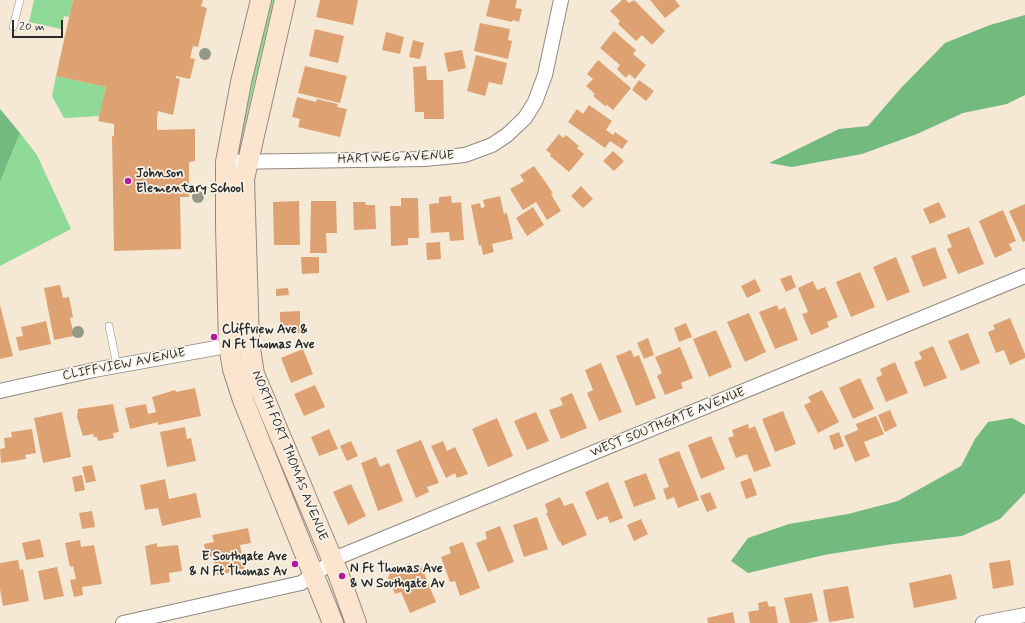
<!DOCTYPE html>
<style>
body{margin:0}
#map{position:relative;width:1025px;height:623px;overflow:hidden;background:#f5e9d6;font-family:Mynerve,sans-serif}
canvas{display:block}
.scale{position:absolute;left:12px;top:20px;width:51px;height:18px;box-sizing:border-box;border:2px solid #2b2b2b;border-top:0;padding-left:5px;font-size:12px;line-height:14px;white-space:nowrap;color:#2b2b2b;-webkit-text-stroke:3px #f7f3e8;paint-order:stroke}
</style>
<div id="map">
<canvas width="1025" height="623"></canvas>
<div class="scale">20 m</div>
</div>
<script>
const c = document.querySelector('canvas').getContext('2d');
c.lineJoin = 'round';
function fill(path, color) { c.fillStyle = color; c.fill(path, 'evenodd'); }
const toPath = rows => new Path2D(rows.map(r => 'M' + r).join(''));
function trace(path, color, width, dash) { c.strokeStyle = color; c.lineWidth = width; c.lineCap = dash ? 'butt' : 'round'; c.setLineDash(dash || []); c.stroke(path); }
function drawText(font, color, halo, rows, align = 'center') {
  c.font = font + ' Mynerve,sans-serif'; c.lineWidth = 3.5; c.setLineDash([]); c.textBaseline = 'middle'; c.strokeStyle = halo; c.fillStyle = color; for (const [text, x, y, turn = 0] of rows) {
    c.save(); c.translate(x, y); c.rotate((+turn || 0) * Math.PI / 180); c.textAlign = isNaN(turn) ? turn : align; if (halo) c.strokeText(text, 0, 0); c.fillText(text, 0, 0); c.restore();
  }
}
fill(toPath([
 [34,0,73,0,69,17,64,16,61,29,29,22],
 [264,0,274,0,242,137,233,136],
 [56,76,106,87,100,116,64,118,52,96],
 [20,133,37,155,71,229,0,266,0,182]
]), '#8fda96');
fill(toPath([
 [1025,15,1025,95,1007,104,963,113,917,134,862,154,792,167,769,163,839,129,868,126,901,88,945,43,990,25],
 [0,109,20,133,0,182],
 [1012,418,1025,425,1025,493,1000,519,962,536,893,544,824,555,748,573,731,561,748,538,789,524,848,514,898,501,961,466,975,439,988,422]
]), '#73ba7f');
fill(toPath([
 [73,0,203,0,201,6,207,8,198,47,193,46,190,58,195,59,190,79,176,76,176,78,180,79,173,115,158,111,157,117,157,130,195,129,195,161,189,162,189,197,180,197,181,249,114,251,112,136,114,136,114,124,98,121,106,87,56,76],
 [320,0,358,0,353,25,316,17],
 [490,0,517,0,515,8,522,9,519,22,513,20,512,22,486,16],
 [622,0,626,0,629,3,634,0,665,31,652,45,642,35,636,41,618,24,620,21,610,11],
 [650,0,675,0,680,6,665,18],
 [480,23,510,29,508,40,512,41,508,59,474,51],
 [315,29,344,36,338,63,309,56],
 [614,31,636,50,633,54,646,65,635,79,629,74,626,78,617,69,620,65,600,48],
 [386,32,404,37,400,54,382,50],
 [413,40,424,43,420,59,409,57],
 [462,50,466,68,448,72,444,53],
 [476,55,507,63,502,85,489,82,485,96,467,91],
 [598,60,631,88,613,110,607,105,605,106,593,96,595,94,586,86,593,79,587,74],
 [305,66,347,76,340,103,298,93],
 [426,66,427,80,443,80,444,119,424,119,424,112,415,112,413,67],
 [639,80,654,91,646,101,632,90],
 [297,97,316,102,317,99,338,104,337,107,347,109,340,137,298,127,300,119,292,117],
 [589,105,612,121,606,130,613,135,615,132,628,141,622,149,610,141,605,148,568,122,577,109,583,114],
 [559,134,563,138,566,135,579,146,577,148,584,154,569,172,550,156,551,154,546,150],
 [613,151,624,161,614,171,603,161],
 [534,166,553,193,551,194,561,211,547,220,536,202,523,210,510,189,524,181,520,175],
 [581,186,593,199,583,208,571,196],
 [451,196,452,203,461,202,464,240,450,241,449,232,431,233,429,204,439,203,439,197],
 [500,196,504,214,507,213,513,239,492,244,494,252,483,255,481,245,479,246,471,205,480,203,481,208,485,207,483,200],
 [401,198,418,198,419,238,408,238,408,245,391,246,390,206,401,206],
 [299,201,300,245,274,245,273,202],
 [311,201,336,201,337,233,326,233,327,253,310,253],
 [353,202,365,202,366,205,375,205,376,229,354,230],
 [939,202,946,217,930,224,923,209],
 [1025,204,1025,241,1023,242,1009,211],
 [533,207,544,225,527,236,516,218],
 [1003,210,1016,241,1009,244,1012,250,995,258,979,221],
 [969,227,984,264,958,274,947,249,952,247,947,235],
 [440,242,441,259,427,260,426,243],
 [935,247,947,278,923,287,911,256],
 [301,257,319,257,319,273,302,274],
 [896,257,910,292,887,301,873,267],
 [860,272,875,307,851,317,836,282],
 [791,275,796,287,786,292,780,279],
 [755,279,761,291,747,298,741,286],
 [813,281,817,290,825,287,838,317,827,322,829,327,811,335,802,314,808,312,798,288],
 [60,285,63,298,69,297,73,317,70,318,74,336,54,340,44,288],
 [288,288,289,295,276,296,276,289],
 [0,305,13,356,0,359],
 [777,305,779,310,785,307,798,340,775,349,759,312],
 [300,311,300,333,280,333,280,312],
 [749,313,766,352,745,362,727,322],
 [1010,318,1025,354,1025,358,1010,365,1004,350,996,353,988,332,995,329,993,325],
 [46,321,51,344,19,351,16,337,23,336,21,327],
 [686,323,692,337,679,342,674,328],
 [716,330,732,367,709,377,693,339],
 [968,333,980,363,961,371,948,341],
 [648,338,654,355,644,359,637,343],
 [933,346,947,378,924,387,914,362,922,359,919,352],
 [680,347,693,378,681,383,683,388,665,395,657,376,662,373,655,357],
 [303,349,313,374,291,383,281,358],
 [631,350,634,357,639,355,656,398,636,406,616,356],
 [895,362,908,393,886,402,876,378,882,375,880,369],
 [601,363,622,412,599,421,587,393,593,390,585,370],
 [860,378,874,409,853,419,839,388],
 [315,385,325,407,304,416,294,394],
 [195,388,201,416,158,425,158,422,130,429,125,408,146,404,148,414,156,412,152,397,175,390,176,392],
 [822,390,839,422,818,433,804,405,811,402,808,397],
 [572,393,587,428,561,439,549,410,563,405,560,398],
 [113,404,119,432,113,433,114,438,98,441,97,437,94,437,93,434,83,436,77,417,78,409],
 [890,410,897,426,885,432,878,415],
 [783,411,796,444,775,452,762,419],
 [62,412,71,457,43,463,34,418],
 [536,412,549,441,527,450,514,421],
 [876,416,884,434,864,442,870,456,855,462,844,436,858,430,856,424],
 [497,418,513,456,488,467,472,429],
 [748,424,749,429,755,426,771,466,754,472,747,454,736,458,728,438,734,436,732,430],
 [185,427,187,439,191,438,196,461,167,467,160,432],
 [32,429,36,453,25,455,26,459,1,463,0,449,5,448,4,438,12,437,11,432],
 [329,429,338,449,319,456,311,437],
 [839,432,844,446,834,450,829,436],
 [711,436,725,469,701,479,688,445],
 [421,440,439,483,427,487,429,492,416,498,396,450],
 [351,441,358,456,347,461,340,446],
 [443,441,447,451,455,447,468,474,457,478,455,473,446,478,431,446],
 [679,451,699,500,678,508,674,497,667,500,663,489,669,487,658,459],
 [376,457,380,467,389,463,403,501,378,511,361,463],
 [92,465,96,481,86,483,82,467],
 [646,473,656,499,634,507,624,481],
 [82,475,85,490,75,492,72,477],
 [751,478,757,495,746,499,740,482],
 [165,479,169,499,196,493,201,517,162,526,158,508,145,510,140,485],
 [608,482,623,518,610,523,607,516,597,520,585,492],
 [351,484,366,516,348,525,333,492],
 [710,492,717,508,707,512,700,496],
 [560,497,564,506,573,503,587,535,562,546,560,541,559,542,546,513,548,513,545,504],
 [92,511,95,527,82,529,79,513],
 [537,517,548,549,524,557,513,525],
 [641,519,648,534,634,541,627,525],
 [500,526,514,562,488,572,476,543,487,539,485,532],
 [248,528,251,543,240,545,245,569,217,575,213,556,207,557,204,544,214,542,212,535],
 [40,539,44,557,26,560,22,543],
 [80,540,81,547,94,545,102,584,82,587,83,595,74,597,70,580,76,579,73,566,70,567,65,543],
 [463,542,480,588,460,596,455,581,450,582,441,557,451,553,449,547],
 [157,543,157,547,178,545,182,571,169,573,170,582,151,585,145,546],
 [18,560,20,570,23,569,29,601,3,606,0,589,0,563],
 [1010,560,1014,585,993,589,989,563],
 [410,563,413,569,421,566,436,602,410,613,401,592,395,594,388,578,390,572],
 [57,567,64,596,44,600,38,571],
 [951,574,957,599,914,608,909,583],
 [848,586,854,618,829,622,823,590],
 [812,593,818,621,808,623,790,623,784,598],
 [767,601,769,607,775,606,778,623,750,623,748,612,759,610,758,603],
 [733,612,735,623,708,623,707,618]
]), '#dea272');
const lane = toPath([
 [13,27,20,0],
 [109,326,117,366]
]);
const street = toPath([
 [226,162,425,159,465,155,492,145,507,135,525,118,535,102,545,75,561,0],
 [0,391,94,370,249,342],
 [123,623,301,583,341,556,1025,276],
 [983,623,1025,615]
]);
const secondary = toPath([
 [261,0,241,82,226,162,226,226,229,345,233,369,243,400,333,623],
 [285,0,244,179,249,342,254,374,338,573,356,623]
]);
trace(lane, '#908a80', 8);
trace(street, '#908a80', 16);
trace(secondary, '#908a80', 22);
trace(lane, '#fff', 7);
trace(street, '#fff', 14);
trace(secondary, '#fce5cf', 20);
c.fillStyle = '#949987';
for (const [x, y] of [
 [205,54],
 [198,197],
 [78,332]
]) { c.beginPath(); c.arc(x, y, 6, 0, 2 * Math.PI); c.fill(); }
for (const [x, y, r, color] of [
 [128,181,4,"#b5179e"],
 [214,337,4,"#b5179e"],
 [295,564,4,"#b5179e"],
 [342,576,4,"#b5179e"]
]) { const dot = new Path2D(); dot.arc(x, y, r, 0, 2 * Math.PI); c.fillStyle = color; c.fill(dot); trace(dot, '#f7f3e8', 1.5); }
drawText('13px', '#2b2b2b', '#f7f3e8', [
 ["HARTWEG AVENUE",396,158,-2],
 ["CLIFFVIEW AVENUE",124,365,-11],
 ["WEST SOUTHGATE AVENUE",668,423,-22],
 ["NORTH FORT THOMAS AVENUE",289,456,68]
]);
drawText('bold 13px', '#2b2b2b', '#f7f3e8', [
 ["Johnson",136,174],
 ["Elementary School",136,189],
 ["Cliffview Ave &",222,330],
 ["N Ft Thomas Ave",222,345],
 ["E Southgate Ave",287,557,"right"],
 ["& N Ft Thomas Av",287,572,"right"],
 ["N Ft Thomas Ave",350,569],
 ["& W Southgate Av",350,584]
], 'left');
</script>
